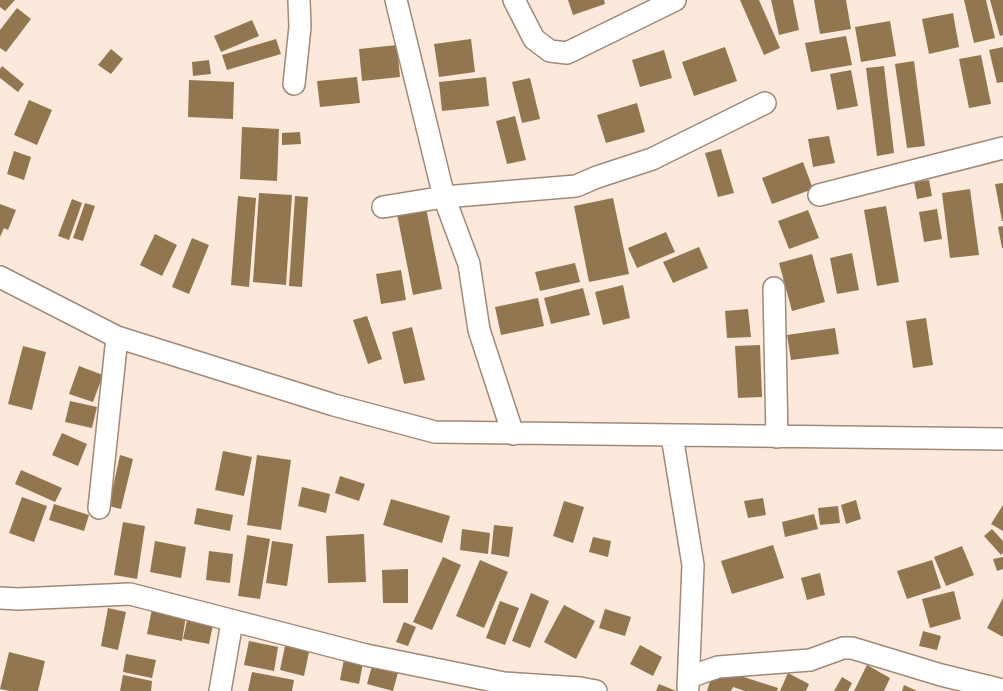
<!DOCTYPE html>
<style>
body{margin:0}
canvas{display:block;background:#fce9db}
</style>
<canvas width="1003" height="691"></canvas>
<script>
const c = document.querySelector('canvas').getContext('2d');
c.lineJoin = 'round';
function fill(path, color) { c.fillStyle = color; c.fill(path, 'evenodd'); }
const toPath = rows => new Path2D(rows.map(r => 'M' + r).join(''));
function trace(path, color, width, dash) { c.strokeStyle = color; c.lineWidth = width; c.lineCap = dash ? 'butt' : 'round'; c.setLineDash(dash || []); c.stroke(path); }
fill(toPath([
 [0,0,15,0,5,11,0,7],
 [568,0,604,0,605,4,573,15],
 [740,0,759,0,780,48,764,55],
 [771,0,793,0,799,30,779,35],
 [814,0,846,0,851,29,820,34],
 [964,0,986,0,995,38,974,43],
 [990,0,1003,0,1003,35,1000,36],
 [17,8,31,19,6,52,0,48,0,30],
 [953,13,959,47,929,54,922,19],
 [252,20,259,36,221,52,214,36],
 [890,21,896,56,861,62,855,27],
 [846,36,852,65,811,72,805,43],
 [276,39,281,54,227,70,222,55],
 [471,39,475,72,439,77,434,44],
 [397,45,400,77,362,81,359,49],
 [725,47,737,81,694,96,682,62],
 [1003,47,1003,82,997,83,989,50],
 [111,49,123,59,111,74,98,65],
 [664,50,672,78,640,87,632,60],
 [981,55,991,104,969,108,959,59],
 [209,60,211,74,193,76,192,62],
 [914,61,925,146,907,148,895,64],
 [2,66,24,84,18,92,0,78,0,69],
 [884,66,894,153,877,156,866,68],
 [851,70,858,106,837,110,830,74],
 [357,77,360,103,320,107,317,81],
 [486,77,489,106,442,111,439,82],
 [530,78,540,119,522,123,512,82],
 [189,80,234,82,233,119,188,117],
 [29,100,52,110,37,145,14,135],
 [637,103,645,132,606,143,597,115],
 [515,116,526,160,507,164,496,121],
 [242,127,279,129,277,181,240,179],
 [300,132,301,144,282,145,282,133],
 [829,136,835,163,813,167,808,139],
 [721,149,734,193,718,197,705,153],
 [14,151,31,157,24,180,7,174],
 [803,162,813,189,772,204,762,178],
 [929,180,932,196,917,199,914,182],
 [1003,183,1003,221,1002,221,995,184],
 [970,189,979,255,950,258,942,193],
 [259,193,292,195,286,285,253,282],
 [238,196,256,198,249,287,231,285],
 [295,196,308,197,302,287,289,286],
 [613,198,629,274,589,282,574,206],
 [72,199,82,203,69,240,58,236],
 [85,203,95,206,83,241,73,238],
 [0,204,16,210,8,230,4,228,0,237],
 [886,206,899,282,877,286,864,210],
 [426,208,442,289,413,295,397,214],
 [937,209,942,239,924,242,919,212],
 [808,210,819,238,789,249,778,221],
 [1003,226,1003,248,1002,248,998,227],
 [666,232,675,252,637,268,628,248],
 [155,234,177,245,162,276,140,265],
 [192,238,209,245,189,294,172,287],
 [699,247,708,268,673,283,663,262],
 [852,253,859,290,837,294,830,258],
 [812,254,825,302,792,311,779,263],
 [575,263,580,282,540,291,535,272],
 [401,270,406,300,381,304,376,274],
 [623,285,630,318,603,325,595,292],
 [583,288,590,315,551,324,544,298],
 [538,298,544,326,501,335,495,307],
 [748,309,751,337,727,338,725,311],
 [367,316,382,359,368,364,353,320],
 [926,318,933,365,913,368,906,321],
 [412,327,425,380,404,384,392,332],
 [835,328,839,354,791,360,787,335],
 [760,345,762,397,738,398,735,346],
 [23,346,46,352,32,410,8,404],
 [79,366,103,375,93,402,69,394],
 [70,401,97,407,92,428,65,422],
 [62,433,87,444,78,466,52,455],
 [223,451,252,457,244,496,215,490],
 [120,455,133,459,121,509,109,506],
 [257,455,291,460,281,530,247,525],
 [21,470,62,488,55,502,15,484],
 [340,476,365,484,359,501,335,493],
 [302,487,330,494,326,513,298,506],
 [22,497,47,506,34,542,9,533],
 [763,498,766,515,748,518,744,501],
 [391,499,450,516,442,543,383,525],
 [856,500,861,519,846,524,841,505],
 [564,501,584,507,573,543,553,536],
 [54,504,89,515,84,531,49,520],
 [1003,505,1003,531,991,524],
 [838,506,840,523,820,525,818,508],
 [197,508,233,515,230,531,194,524],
 [814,514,818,529,785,537,782,522],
 [123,522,145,526,137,579,114,575],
 [494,525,513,527,509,557,491,554],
 [462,529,490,533,488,554,460,550],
 [992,529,1003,541,1003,553,1001,555,984,536],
 [364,534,366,582,328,583,326,536],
 [247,535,270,539,260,599,238,596],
 [593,537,611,541,608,557,589,552],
 [155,541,186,547,181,578,150,572],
 [272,541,293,544,287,586,266,583],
 [773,545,784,578,732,594,721,561],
 [962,546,974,575,946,586,934,557],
 [209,551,233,554,230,583,206,580],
 [443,557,461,565,432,630,413,622],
 [1003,557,1003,569,997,571,993,559],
 [480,560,508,572,484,628,456,616],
 [932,560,941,588,907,599,897,571],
 [408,569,408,603,383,603,382,570],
 [820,573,825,595,807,600,801,578],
 [954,591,961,619,930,628,922,599],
 [531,593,549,601,530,648,512,641],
 [1003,598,1003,637,987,628],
 [500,601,519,608,505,645,486,638],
 [564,605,595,621,576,659,544,642],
 [108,608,126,612,118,650,101,646],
 [152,609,186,616,182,641,147,634],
 [605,609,631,617,625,636,599,628],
 [188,615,214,620,209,644,183,639],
 [404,622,416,627,408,646,396,642],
 [923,631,941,636,937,650,919,646],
 [249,641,278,647,274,671,244,665],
 [640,645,662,657,653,676,630,664],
 [285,646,309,652,304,676,280,670],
 [9,652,45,661,38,691,10,691,0,689],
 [126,654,156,660,152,678,123,672],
 [345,654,364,658,359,684,340,680],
 [373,662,399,669,393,691,367,684],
 [867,665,890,678,884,691,854,691],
 [722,670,778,688,777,691,745,691,733,687,731,691,707,691,713,672],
 [252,672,294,680,292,691,248,691],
 [788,673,809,684,806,691,780,691],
 [123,675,152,681,151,691,120,691],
 [842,677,852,683,848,691,834,691],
 [659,684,676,691,656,691],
 [904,685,917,691,902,691]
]), '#927650');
const minor = toPath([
 [396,0,444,197,469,264,479,330,513,434],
 [514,0,534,39,550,51,567,53,675,0],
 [294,84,300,27,299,0],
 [819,195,1003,148],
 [383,207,444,197,576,186,597,177,652,159,765,103],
 [0,277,117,337,334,405,435,432,1003,439],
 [774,288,777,437],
 [672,436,693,565,688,688],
 [99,508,117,337],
 [0,598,18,599,130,594,366,655,504,683,580,688,596,691],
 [689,677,718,667,810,660,843,648,852,648,941,675,1003,690],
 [220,691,232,622]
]);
trace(minor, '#9f8a79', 24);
trace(minor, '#fff', 21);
</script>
